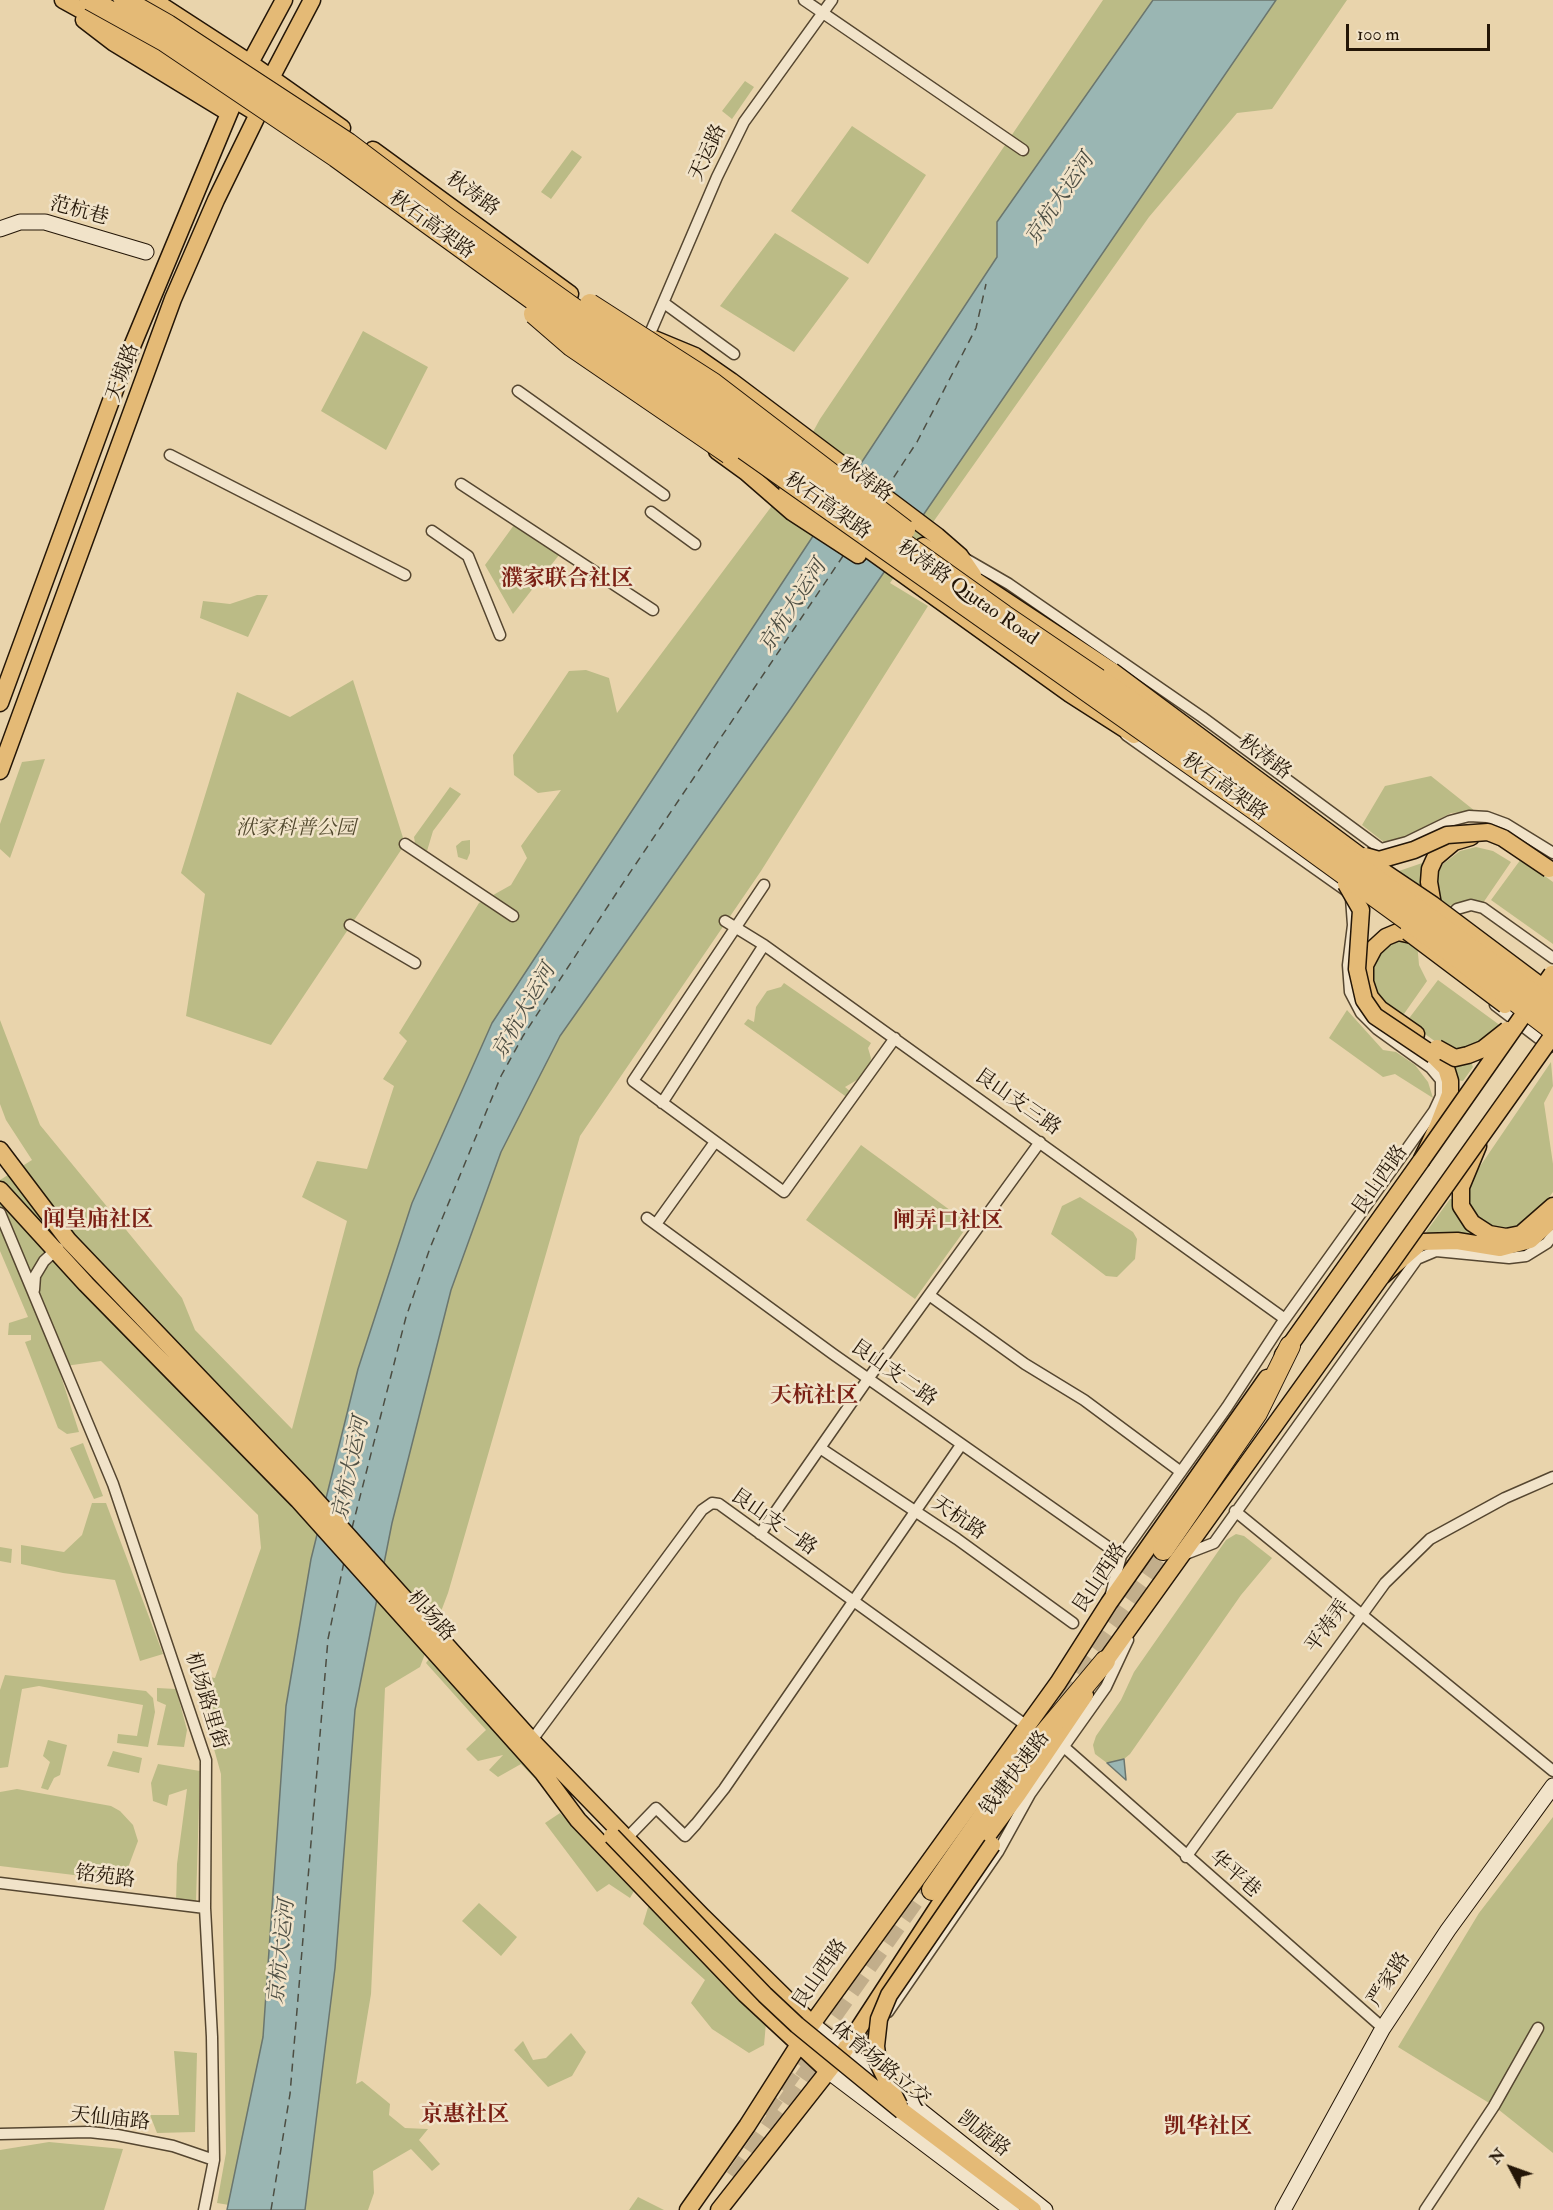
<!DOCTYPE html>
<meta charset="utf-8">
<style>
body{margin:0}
#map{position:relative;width:1553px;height:2210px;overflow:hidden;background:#e9d4ac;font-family:"IM FELL Double Pica",serif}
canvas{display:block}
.north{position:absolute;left:1481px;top:2138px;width:60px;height:60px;-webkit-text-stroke:4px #f1e3c9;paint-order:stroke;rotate:311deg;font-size:16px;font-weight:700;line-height:24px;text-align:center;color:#241607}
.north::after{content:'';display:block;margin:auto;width:21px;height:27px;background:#241607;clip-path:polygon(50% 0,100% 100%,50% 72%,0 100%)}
.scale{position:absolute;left:1346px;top:24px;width:144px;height:27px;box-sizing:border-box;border:3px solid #241607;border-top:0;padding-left:8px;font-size:18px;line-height:21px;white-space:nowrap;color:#241607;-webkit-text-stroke:4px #f1e3c9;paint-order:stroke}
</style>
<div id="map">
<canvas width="1553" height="2210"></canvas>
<div class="north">N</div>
<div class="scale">100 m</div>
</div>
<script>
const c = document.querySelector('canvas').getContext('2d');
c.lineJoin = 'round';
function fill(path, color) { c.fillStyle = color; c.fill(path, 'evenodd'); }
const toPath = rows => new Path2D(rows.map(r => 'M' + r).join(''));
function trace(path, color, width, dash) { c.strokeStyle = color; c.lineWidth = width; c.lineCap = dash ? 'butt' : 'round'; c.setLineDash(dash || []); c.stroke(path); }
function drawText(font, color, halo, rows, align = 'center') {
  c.font = font + ' "IM FELL Double Pica","Noto Serif SC",serif'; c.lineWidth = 5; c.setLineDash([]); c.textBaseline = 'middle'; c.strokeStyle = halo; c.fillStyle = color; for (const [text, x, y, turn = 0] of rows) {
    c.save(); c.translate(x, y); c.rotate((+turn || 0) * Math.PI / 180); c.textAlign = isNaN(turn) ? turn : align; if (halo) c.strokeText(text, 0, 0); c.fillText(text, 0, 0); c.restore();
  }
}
fill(toPath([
 [1103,0,1347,0,1272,109,1237,113,1149,217,890,583,928,606,761,871,580,1136,448,1593,420,1667,385,1688,371,1994,356,2084,362,2081,390,2104,389,2115,405,2128,428,2129,419,2140,440,2164,432,2171,411,2149,373,2171,374,2193,368,2210,259,2210,217,2203,226,2153,221,1774,193,1674,215,1678,261,1548,258,1515,101,1361,58,1367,79,1432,67,1434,58,1428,25,1342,31,1340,31,1335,8,1335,9,1323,28,1317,0,1251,0,1180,32,1160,6,1120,0,1104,0,1020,40,1125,182,1298,195,1330,292,1429,347,1221,302,1197,317,1161,367,1169,394,1086,383,1079,407,1041,399,1033,479,903,511,885,527,858,521,846,561,790,538,793,514,775,513,755,569,671,586,670,609,678,617,713,774,503,820,419],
 [745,81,754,87,732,119,722,111],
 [852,126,926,175,868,264,791,211],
 [572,150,582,157,551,199,541,192],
 [775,233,849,278,794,352,720,306],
 [363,331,428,367,386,450,321,411],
 [514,525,559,555,513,614,485,565],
 [257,595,268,595,248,637,200,618,203,601,230,604],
 [353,680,405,844,271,1045,186,1016,205,894,181,873,237,692,290,717],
 [45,759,10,858,0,849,0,824,22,762],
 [1431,776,1475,811,1451,813,1411,834,1385,843,1362,825,1385,786],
 [450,787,461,794,433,831,427,851,415,843,414,837],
 [470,840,470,853,467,860,458,857,456,846,462,841],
 [1476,847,1493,851,1511,862,1483,903,1465,901,1443,908,1438,902,1434,880,1443,864,1460,851],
 [1521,859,1553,882,1553,944,1491,900],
 [1428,861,1423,894,1396,872],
 [1404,939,1417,942,1419,965,1427,981,1399,1021,1382,1009,1371,978,1376,958,1388,944],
 [1438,980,1501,1026,1467,1050,1452,1049,1436,1042,1407,1021],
 [784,983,871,1043,868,1048,871,1058,870,1066,862,1077,845,1087,851,1092,848,1098,744,1024,748,1019,754,1022,756,1007,767,991,781,987],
 [1347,1010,1383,1050,1396,1052,1415,1065,1428,1082,1433,1098,1395,1074,1383,1077,1329,1038],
 [1471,1062,1473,1067,1463,1081,1457,1080,1452,1066],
 [1551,1062,1553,1086,1544,1103,1553,1164,1553,1192,1541,1208,1519,1227,1509,1231,1489,1226,1476,1215,1468,1200,1468,1184],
 [861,1145,969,1224,915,1299,806,1220],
 [1080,1197,1133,1232,1137,1239,1135,1259,1117,1277,1106,1276,1051,1234,1062,1206],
 [1450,1199,1456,1199,1466,1226,1473,1234,1470,1237,1432,1235,1426,1232],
 [83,1443,103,1496,94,1499,70,1448],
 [92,1503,106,1503,163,1654,140,1661,115,1580,63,1573,21,1564,21,1545,64,1552,82,1535],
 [1236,1534,1244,1536,1272,1558,1241,1595,1130,1754,1124,1759,1107,1763,1095,1754,1093,1745,1096,1736,1121,1700,1134,1672,1226,1540],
 [0,1547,12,1549,11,1563,0,1561],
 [431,1656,541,1777,539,1783,521,1764,498,1777,489,1770,503,1755,478,1761,466,1749,486,1730,426,1663],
 [5,1675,146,1691,153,1698,155,1712,148,1747,117,1743,118,1734,137,1736,143,1705,39,1686,22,1689,8,1767,0,1768,0,1690],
 [157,1688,176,1689,187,1730,184,1747,157,1745,166,1705,157,1701],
 [48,1740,67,1745,60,1775,54,1778,48,1790,41,1788,50,1762,43,1756],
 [113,1751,142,1758,139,1773,107,1766],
 [158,1764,200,1771,196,1902,176,1902,177,1864,187,1789,169,1795,167,1806,153,1801,151,1783],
 [17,1789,111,1806,120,1811,133,1825,138,1841,123,1881,0,1866,0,1792],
 [560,1813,634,1891,630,1898,609,1884,597,1892,545,1823],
 [1553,1817,1553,2153,1494,2106,1398,2047,1479,1913],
 [479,1903,517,1937,501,1956,462,1921],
 [649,1904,766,2023,764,2045,749,2053,712,2029,691,2003,705,1980,643,1924],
 [571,2033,586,2052,572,2076,548,2087,514,2050,523,2041,533,2060,546,2058],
 [174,2051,197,2053,195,2132,157,2133,150,2115,179,2115],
 [49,2142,123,2149,104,2210,0,2210,0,2150],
 [638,2197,664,2210,629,2210]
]), '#bbbb86');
const water = toPath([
 [1153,0,1276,0,791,708,560,1036,501,1152,451,1290,392,1523,355,1710,335,1968,305,2210,227,2210,263,2037,286,1706,311,1559,358,1369,412,1203,492,1023,997,257,997,222,1153,0],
 [1124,1759,1126,1780,1107,1763,1124,1759]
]);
fill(water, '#9ab6b3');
trace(water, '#6b766e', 1.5);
trace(toPath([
 [886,489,917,442,976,328,986,284],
 [352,1528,406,1317,430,1248,501,1076,523,1036,625,880,843,556],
 [271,2210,290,2094,328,1639,344,1562]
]), '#4d4e43', 1.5, [8, 6]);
trace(toPath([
 [1024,1746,1163,1550],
 [763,2113,937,1868],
 [735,2178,826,2047]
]), '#c2ae8b', 20, [20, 10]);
const street = toPath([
 [804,0,1023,150],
 [664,303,734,354],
 [648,338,717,177,744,122,832,0],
 [518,391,664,495],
 [170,455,405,575],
 [461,484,653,610],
 [651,512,695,544],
 [432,531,468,556,500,635],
 [964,558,1009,584,1202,717,1381,849,1384,855],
 [1126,735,1348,892],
 [405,844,513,916],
 [1373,862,1381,849,1407,842,1450,821,1469,816,1487,817,1506,824,1553,853],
 [764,885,633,1081,784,1192,895,1038],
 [1446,920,1457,909,1471,905,1483,908,1553,958],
 [725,921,764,945,1285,1319],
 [350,925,415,963],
 [1495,1005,1550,1047],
 [662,1103,764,945],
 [0,1213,113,1484,206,1760,205,1908,212,2037,214,2160,204,2210],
 [647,1218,833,1354,1121,1556],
 [656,1224,715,1142],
 [34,1290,35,1276,44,1261,58,1248],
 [929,1295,1025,1364,1084,1400,1181,1472],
 [820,1448,957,1539,1073,1623],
 [1235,1511,1553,1771],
 [760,1534,868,1379,1040,1142],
 [1183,1555,1214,1543,1417,1259,1436,1251,1509,1258,1526,1256,1547,1243,1553,1235],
 [1111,1594,1121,1556,1227,1407,1280,1326,1434,1111,1441,1096,1441,1080,1431,1068,1377,1029,1361,1013,1350,992,1348,965,1353,925,1351,898],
 [532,1740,702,1510,712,1503,719,1504,1027,1726],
 [1064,1747,1383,2028],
 [627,1838,656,1808,685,1836,696,1824,724,1789,961,1445],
 [1186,1857,1385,1583,1430,1539,1505,1498,1553,1477],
 [0,1883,205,1908],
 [888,2012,998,1852,1030,1794,1106,1687,1128,1640],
 [844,2051,868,2043,875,2033],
 [0,2134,89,2132,117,2135,173,2146,214,2160],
 [1425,2210,1494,2106,1538,2028]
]);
const secondary = toPath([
 [0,229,20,222,45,222,146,252],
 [812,2024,1045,2210],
 [828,2071,1012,2210],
 [1283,2210,1383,2028,1448,1930,1553,1786]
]);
const primary = toPath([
 [63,0,157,52,258,114],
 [153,0,250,63,342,128],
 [84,20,114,43,229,113],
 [373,150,570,294],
 [654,339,695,356,731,381,937,536,960,556,973,575],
 [717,451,746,472,792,512,858,555],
 [787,491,1070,694,1134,735],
 [923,546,1112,671],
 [0,703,123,368,250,63,284,0],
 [0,771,173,299,216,200,258,114,271,78,312,0],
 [1433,905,1429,882,1430,869,1435,858,1454,842,1471,837],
 [1412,935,1398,932,1386,937,1374,948,1365,965,1365,982,1370,997,1380,1009,1416,1034],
 [1478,1146,1461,1187,1461,1206,1472,1223,1489,1234,1506,1237,1521,1234,1553,1206],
 [0,1150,68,1240,306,1489,536,1745,703,1917,812,2024],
 [0,1190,86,1284,298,1500,543,1773,578,1820,745,1994,828,2071],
 [1283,1355,1421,1161,1437,1128,1450,1094,1450,1081,1446,1068,1433,1055],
 [1099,1670,1381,1277,1421,1242,1457,1241,1500,1248,1530,1240,1553,1219],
 [902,2111,1033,2210],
 [688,2210,747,2126,812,2024,1058,1683,1109,1603,1267,1378],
 [719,2210,844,2051,962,1870,1018,1794,1085,1695]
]);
const highway = toPath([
 [1163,1550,1257,1413,1290,1346],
 [932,1890,1024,1758,1105,1661]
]);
trace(street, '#554630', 13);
trace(secondary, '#241607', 17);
trace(primary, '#241607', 19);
trace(highway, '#241607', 22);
trace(street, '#f1e3c9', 10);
trace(secondary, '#f1e3c9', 15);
trace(primary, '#e4ba76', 16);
trace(highway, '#e4ba76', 20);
const primaryBridge = toPath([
 [1112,671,1363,858,1433,905,1553,995],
 [1365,856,1379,860,1414,850,1447,835,1488,832,1503,838,1549,869],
 [1346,884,1361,910,1357,969,1364,1000,1375,1016,1433,1055],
 [1408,932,1505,1005],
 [1437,1048,1455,1058,1468,1055,1483,1049,1507,1030],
 [1421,1161,1552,974],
 [1381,1277,1553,1035],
 [612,1836,765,1995,797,2025,902,2111],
 [899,2105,878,2063,876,2046,879,2019,889,1995,992,1845]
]);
const highwayBridge = toPath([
 [90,0,164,41,336,157,579,333,1261,814,1447,949,1553,1030],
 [124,0,168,25,348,143,450,220,1004,615,1153,716,1553,1009],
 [590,304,713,383,905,530],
 [534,314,571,346,729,454]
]);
trace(primaryBridge, '#241607', 19, []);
trace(highwayBridge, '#241607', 22, []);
trace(primaryBridge, '#e4ba76', 16);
trace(highwayBridge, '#e4ba76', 20);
drawText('20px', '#241607', '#f1e3c9', [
 ["天运路",709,153,-65],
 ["秋涛路",472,195,36],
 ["范杭巷",79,212,15],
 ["秋石高架路",431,226,36],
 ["天城路",124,373,-70],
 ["秋涛路",865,481,35],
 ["秋石高架路",827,507,35],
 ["秋涛路 Qiutao Road",967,594,35],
 ["秋涛路",1264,758,37],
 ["秋石高架路",1224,788,36],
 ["艮山支三路",1017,1103,35],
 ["艮山西路",1381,1181,-55],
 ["艮山支二路",893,1374,35],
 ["天杭路",958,1519,34],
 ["艮山支一路",773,1523,35],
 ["艮山西路",1101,1579,-56],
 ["机场路",430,1617,48],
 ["平涛弄",1329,1627,-54],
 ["机场路里街",205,1701,73],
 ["钱塘快速路",1016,1774,-53],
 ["华平巷",1234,1875,41],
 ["铭苑路",105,1878,7],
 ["艮山西路",821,1975,-55],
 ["严家路",1390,1980,-57],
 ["体育场路立交",880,2065,39],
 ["天仙庙路",110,2120,6],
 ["凯旋路",983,2135,38]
]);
drawText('italic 20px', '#51482d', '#f1e3c9', [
 ["洑家科普公园",296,830]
]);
drawText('italic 21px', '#4d4e43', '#f1e3c9', [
 ["京杭大运河",1061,200,-56],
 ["京杭大运河",794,607,-57],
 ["京杭大运河",525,1012,-60],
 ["京杭大运河",352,1469,-78],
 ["京杭大运河",283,1952,-84]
]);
drawText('bold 22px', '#7a1f14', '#f1e3c9', [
 ["濮家联合社区",567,580],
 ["闻皇庙社区",98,1221],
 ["闸弄口社区",948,1222],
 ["天杭社区",814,1397],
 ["京惠社区",465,2116],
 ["凯华社区",1208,2128]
]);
</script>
